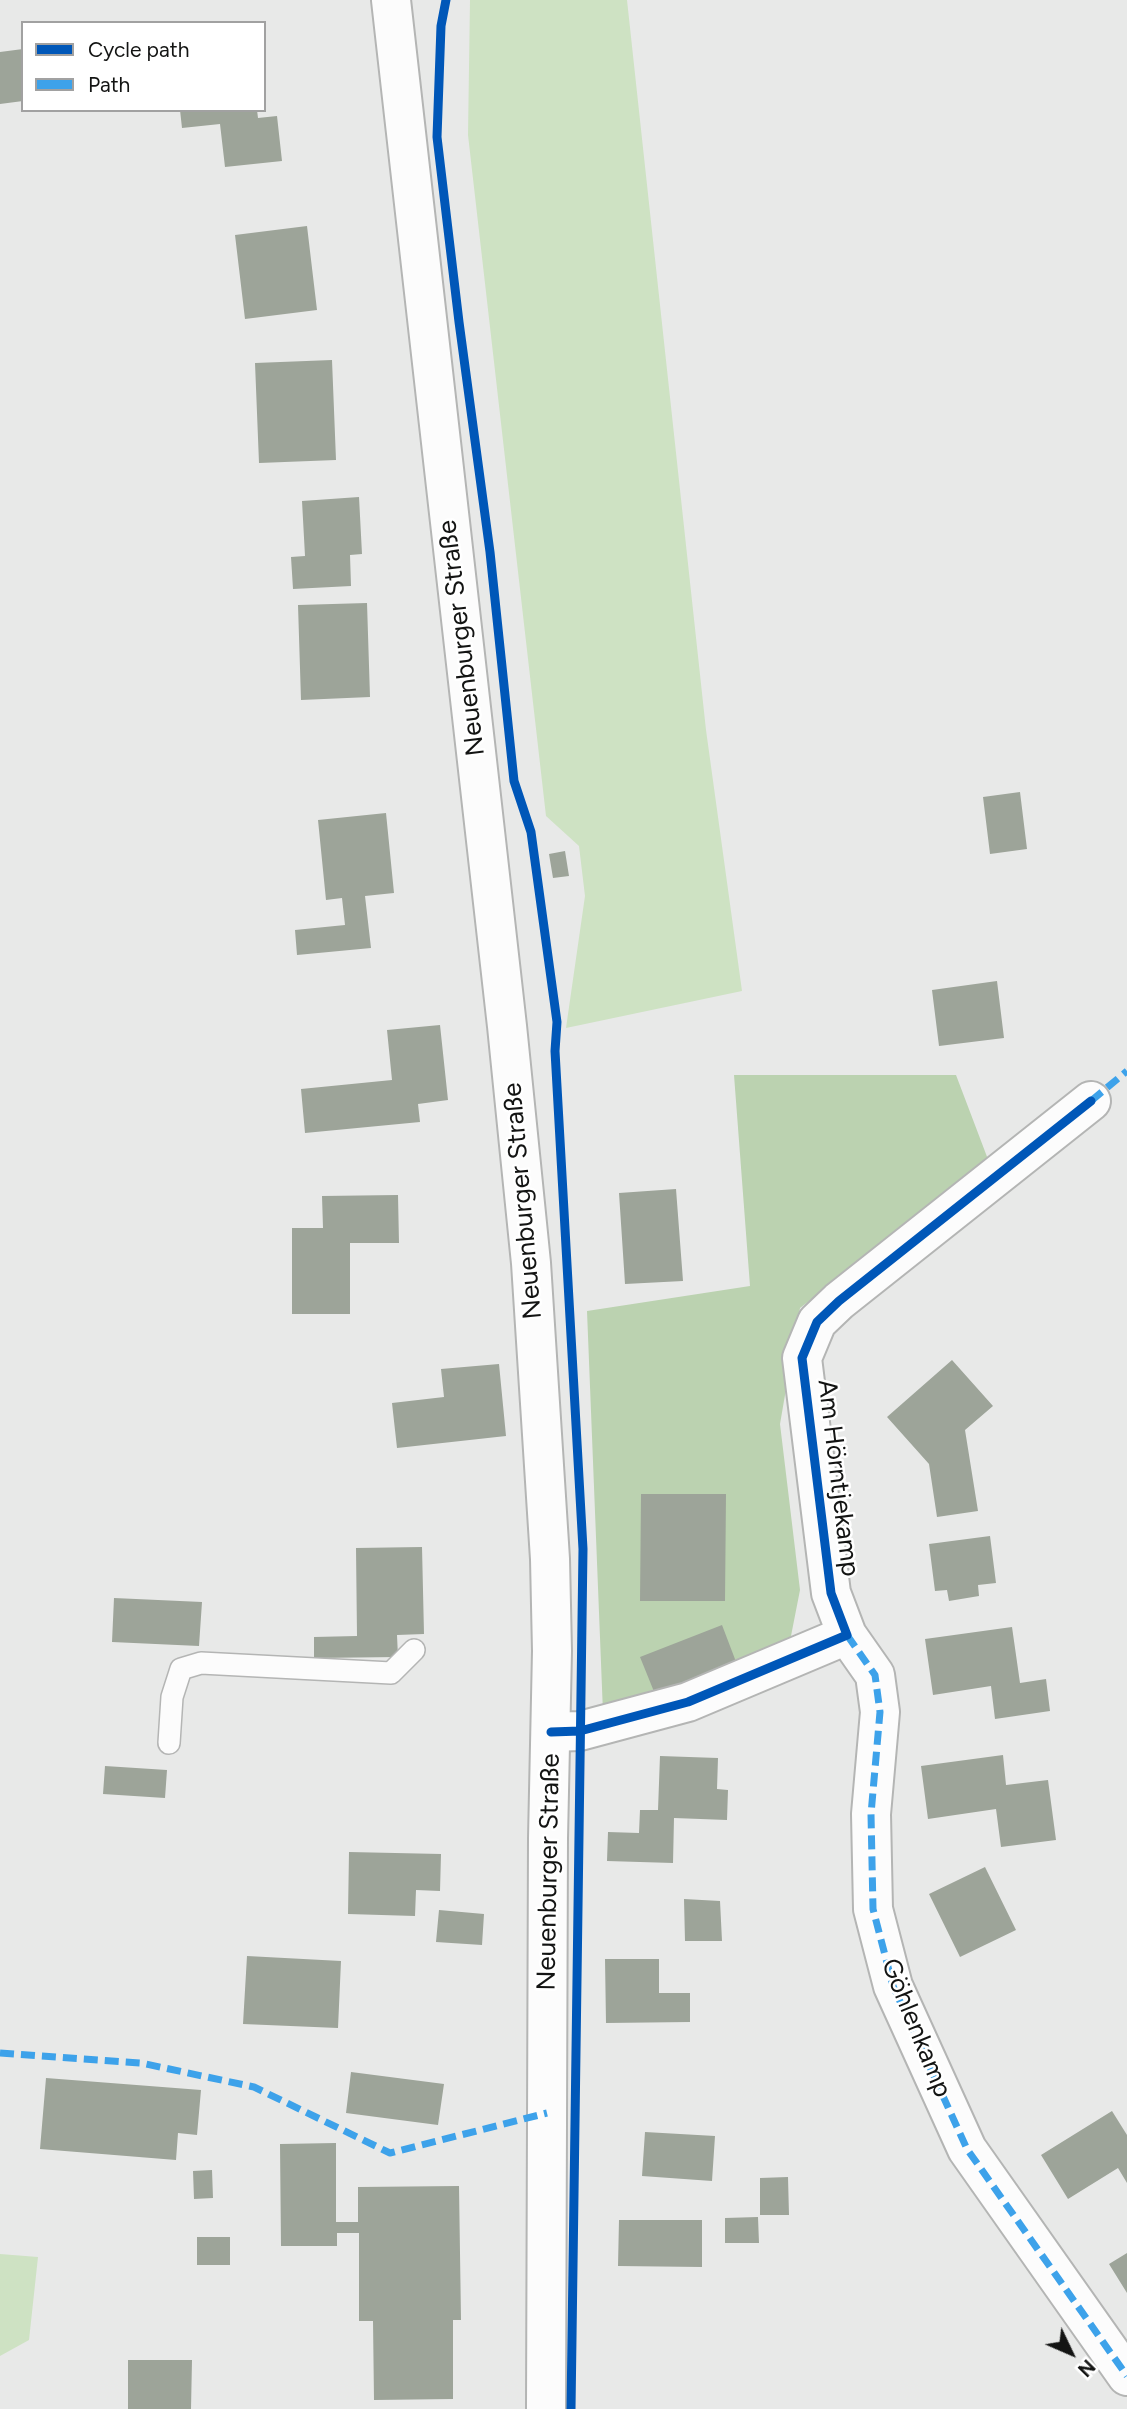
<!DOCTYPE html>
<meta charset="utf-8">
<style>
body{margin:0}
#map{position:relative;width:1127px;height:2409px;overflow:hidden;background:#e8e9e8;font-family:Figtree,sans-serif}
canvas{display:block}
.legend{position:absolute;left:21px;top:21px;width:245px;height:91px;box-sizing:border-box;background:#fff;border:2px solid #a1a1a1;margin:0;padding:9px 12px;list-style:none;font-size:21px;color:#131413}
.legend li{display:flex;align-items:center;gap:14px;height:35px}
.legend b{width:35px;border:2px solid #a1a1a1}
.north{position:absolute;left:1036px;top:2318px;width:70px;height:70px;-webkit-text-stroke:5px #fff;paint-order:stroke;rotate:134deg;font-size:19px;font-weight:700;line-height:28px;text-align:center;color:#131413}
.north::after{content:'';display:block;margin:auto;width:24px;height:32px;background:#131413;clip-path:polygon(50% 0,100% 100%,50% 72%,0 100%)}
</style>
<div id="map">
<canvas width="1127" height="2409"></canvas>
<ul class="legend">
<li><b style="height:9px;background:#0057b8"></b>Cycle path</li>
<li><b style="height:9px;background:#3da2ea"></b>Path</li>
</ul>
<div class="north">N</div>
</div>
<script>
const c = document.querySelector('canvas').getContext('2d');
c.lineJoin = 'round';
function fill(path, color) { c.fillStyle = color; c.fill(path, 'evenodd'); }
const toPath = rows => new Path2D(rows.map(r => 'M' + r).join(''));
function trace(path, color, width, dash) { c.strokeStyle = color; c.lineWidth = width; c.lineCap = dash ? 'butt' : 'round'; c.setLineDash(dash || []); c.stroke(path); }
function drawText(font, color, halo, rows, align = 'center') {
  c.font = font + ' Figtree,sans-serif'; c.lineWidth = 5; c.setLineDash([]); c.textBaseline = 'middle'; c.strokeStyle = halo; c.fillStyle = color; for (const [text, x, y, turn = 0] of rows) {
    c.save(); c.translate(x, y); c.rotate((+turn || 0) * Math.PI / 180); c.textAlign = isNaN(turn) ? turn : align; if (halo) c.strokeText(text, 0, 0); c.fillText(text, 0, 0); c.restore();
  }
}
fill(toPath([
 [470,0,627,0,706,730,742,991,566,1028,585,896,579,846,546,816,468,135],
 [0,2254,38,2257,29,2340,0,2356]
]), '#cee2c3');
fill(toPath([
 [734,1075,956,1075,989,1162,800,1308,780,1424,800,1590,791,1636,733,1683,603,1713,587,1311,750,1286]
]), '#bbd2b0');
fill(toPath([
 [23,49,23,101,0,104,0,52],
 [180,110,257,110,258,118,277,116,282,161,225,167,220,124,182,128],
 [307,226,317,310,245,319,235,235],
 [332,360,336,460,259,463,255,363],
 [359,497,362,554,350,555,351,586,293,589,291,557,305,556,302,501],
 [367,603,370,697,301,700,298,605],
 [1020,792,1027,849,990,854,983,797],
 [386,813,394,893,365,896,371,948,297,955,295,930,345,925,342,898,326,900,318,820],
 [565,851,569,876,553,878,549,854],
 [997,981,1004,1038,939,1046,932,990],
 [440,1025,448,1100,418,1104,420,1122,305,1133,301,1089,392,1080,387,1030],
 [676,1189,683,1281,625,1284,619,1193],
 [398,1195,399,1243,350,1243,350,1314,292,1314,292,1228,323,1228,322,1196],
 [952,1360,993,1406,965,1430,978,1511,937,1517,929,1464,887,1417],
 [499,1364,506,1436,397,1448,392,1403,444,1397,441,1369],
 [641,1494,726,1494,725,1601,640,1601],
 [990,1536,996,1583,978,1585,979,1596,949,1601,947,1590,935,1591,929,1544],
 [422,1547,424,1634,397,1635,398,1657,314,1658,314,1637,357,1636,356,1548],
 [114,1598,202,1602,199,1646,112,1642],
 [722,1625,738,1667,657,1699,640,1657],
 [1012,1627,1020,1683,1046,1679,1050,1711,995,1719,991,1686,933,1695,925,1639],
 [1003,1755,1006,1785,1048,1780,1056,1840,1001,1847,996,1809,928,1819,921,1766],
 [660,1756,718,1758,717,1789,728,1790,727,1820,674,1818,673,1863,607,1861,608,1832,639,1833,640,1810,658,1810],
 [105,1766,167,1770,165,1798,103,1794],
 [349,1852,441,1854,440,1891,416,1890,415,1916,348,1914],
 [985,1867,1016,1930,960,1957,929,1894],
 [684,1899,720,1901,722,1941,685,1941],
 [439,1910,484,1914,482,1945,436,1942],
 [247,1956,341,1961,338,2028,243,2024],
 [605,1959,659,1959,659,1993,690,1993,690,2022,606,2023],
 [351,2072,444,2084,438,2125,346,2113],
 [46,2078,201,2090,197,2135,178,2133,176,2160,40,2149],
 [1112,2111,1127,2135,1127,2183,1118,2168,1068,2199,1041,2155],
 [645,2132,715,2136,712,2181,642,2176],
 [336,2143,336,2222,358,2222,358,2187,459,2186,461,2320,453,2320,453,2399,374,2400,373,2321,359,2321,359,2233,337,2233,337,2246,281,2246,280,2144],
 [212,2170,213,2198,194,2199,193,2171],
 [788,2177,789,2215,760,2215,760,2178],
 [758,2217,759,2243,725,2243,725,2218],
 [619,2220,702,2220,702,2267,618,2266],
 [197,2237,230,2237,230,2265,197,2265],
 [1127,2253,1127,2293,1109,2264],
 [128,2360,192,2360,191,2409,128,2409]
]), '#9da499');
const lane = toPath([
 [169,1743,172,1697,181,1669,201,1663,391,1673,414,1650]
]);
const street = toPath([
 [847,1635,875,1675,880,1712,871,1814,873,1909,893,1986,967,2149,1127,2376],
 [551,1732,580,1731,688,1702,847,1635,831,1593,802,1358,817,1322,839,1301,1091,1101]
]);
const secondary = toPath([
 [391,0,507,1026,531,1263,550,1559,552,1651,548,1838,546,2409]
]);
trace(lane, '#b4b5b4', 24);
trace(street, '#b4b5b4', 42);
trace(secondary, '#b4b5b4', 42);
trace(lane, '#fcfcfc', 21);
trace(street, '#fcfcfc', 38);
trace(secondary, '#fcfcfc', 38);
trace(toPath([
 [1091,1101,1127,1071],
 [847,1635,875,1675,880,1712,871,1814,873,1909,893,1986,967,2149,1127,2376],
 [0,2053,141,2063,254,2087,390,2153,547,2113]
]), '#3da2ea', 7, [14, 7]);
trace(toPath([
 [446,0,441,26,437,137,459,322,490,552,514,781,531,832,557,1022,555,1051,583,1549,571,2409],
 [551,1732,580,1731,688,1702,847,1635,831,1593,802,1358,817,1322,839,1301,1091,1101]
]), '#0057b8', 9);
drawText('26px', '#131413', '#fff', [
 ["Neuenburger Straße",462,638,-97],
 ["Neuenburger Straße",523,1201,-95],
 ["Am Hörntjekamp",838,1478,83],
 ["Neuenburger Straße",549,1872,-89],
 ["Göhlenkamp",916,2028,68]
]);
</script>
